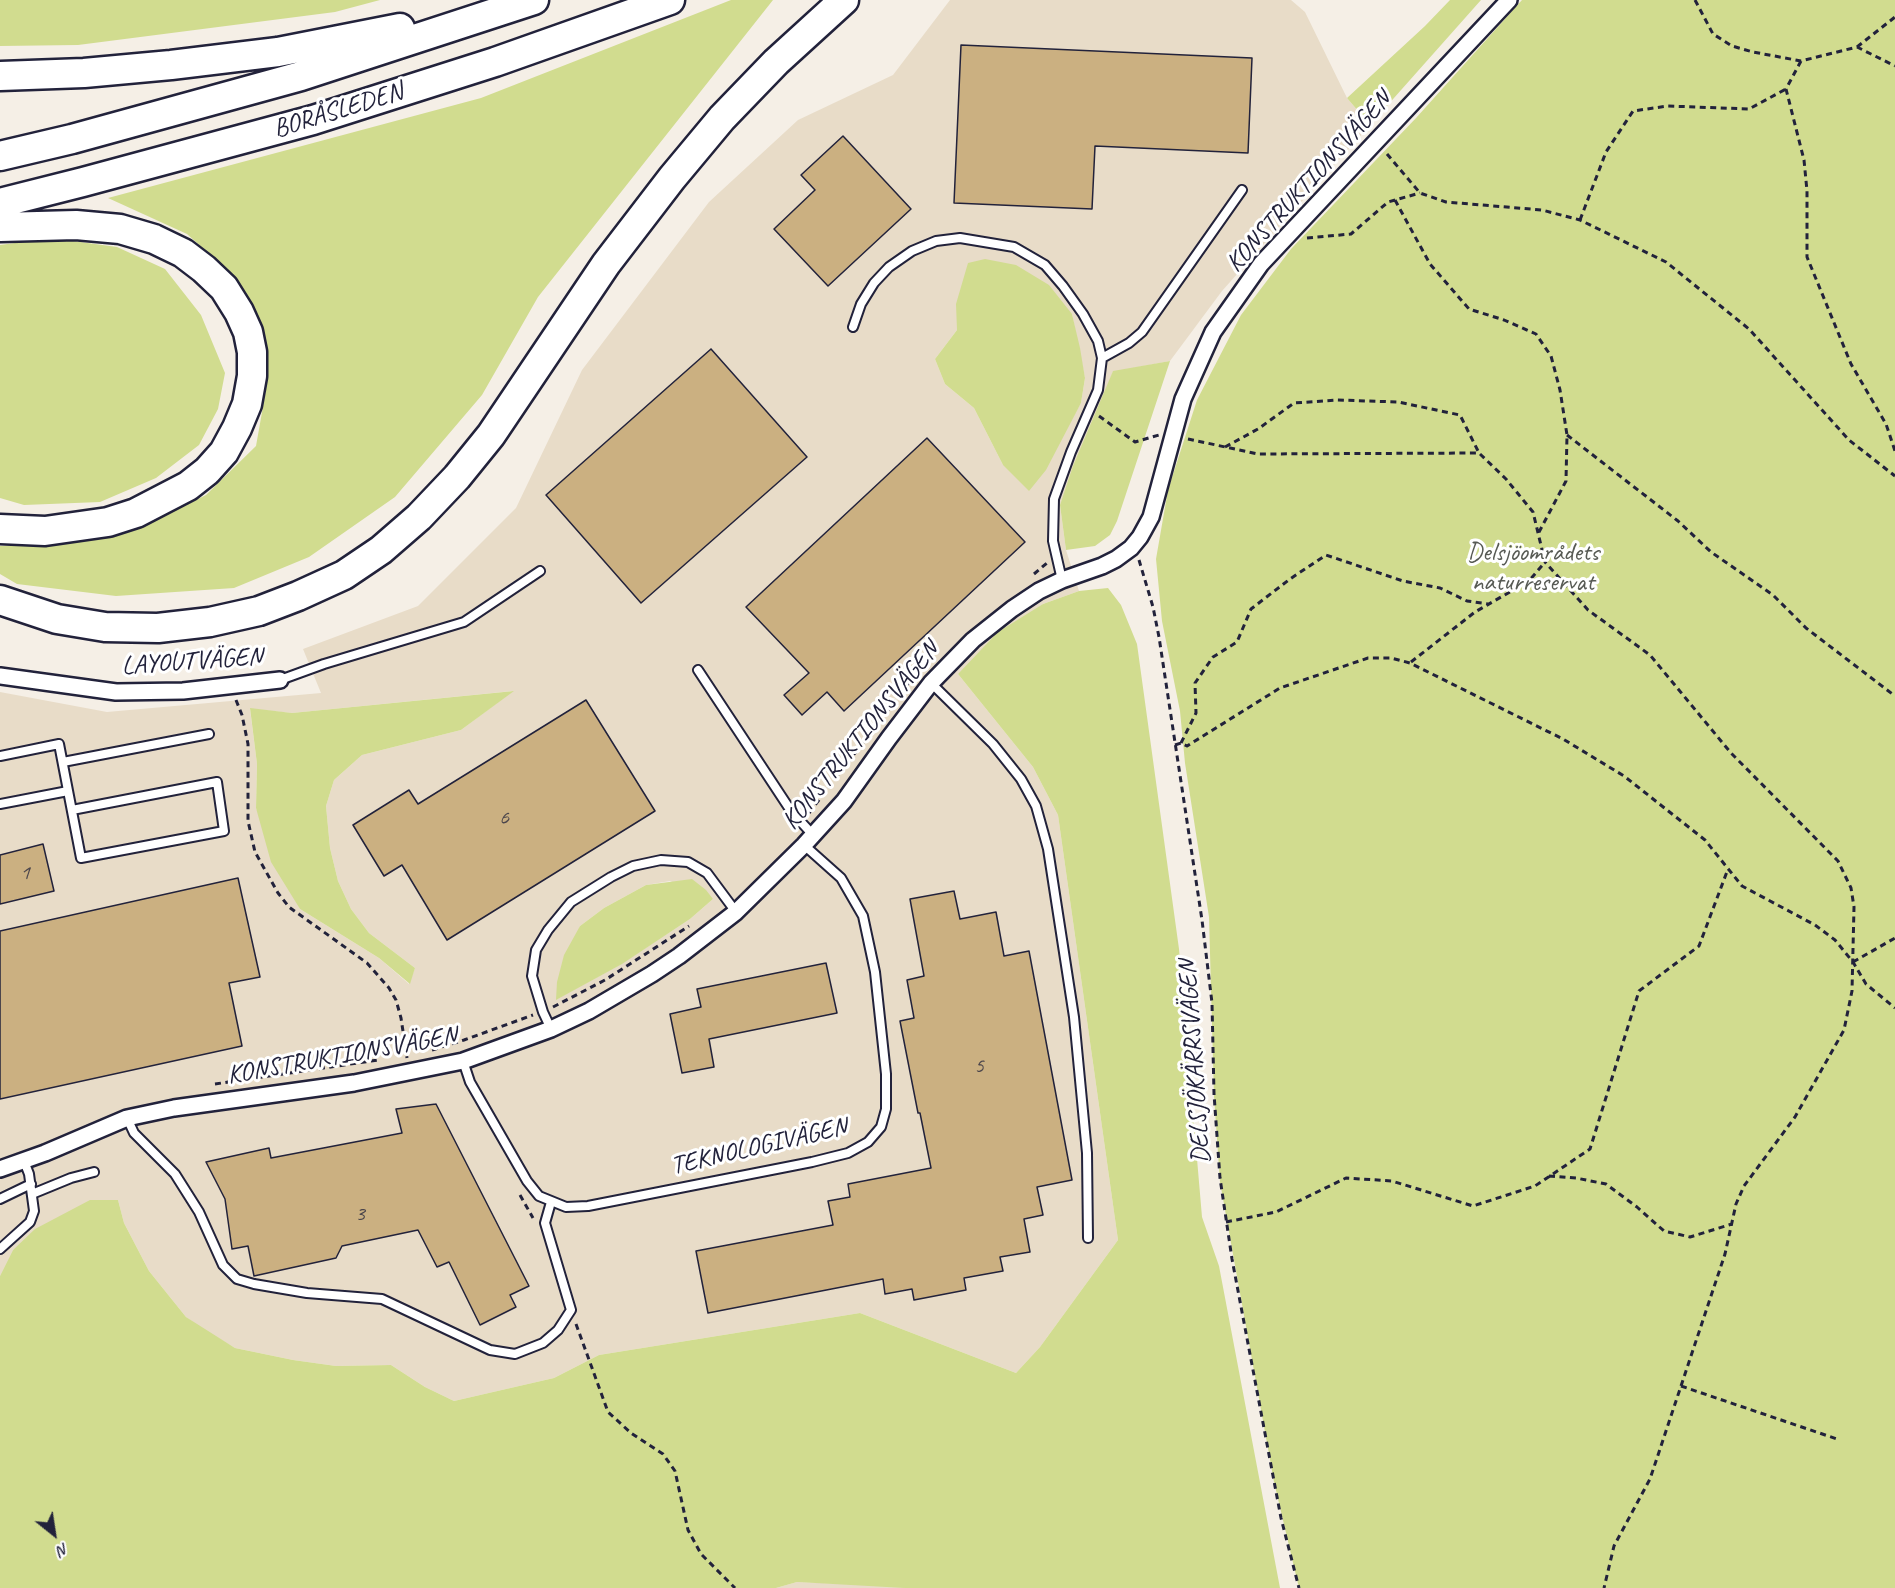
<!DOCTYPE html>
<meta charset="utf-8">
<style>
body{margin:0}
#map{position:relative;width:1895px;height:1588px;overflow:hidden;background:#f5efe6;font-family:Caveat,sans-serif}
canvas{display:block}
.north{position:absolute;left:24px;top:1504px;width:60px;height:60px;-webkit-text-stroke:4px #fff;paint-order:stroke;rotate:150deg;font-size:16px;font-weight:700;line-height:24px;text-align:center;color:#22223b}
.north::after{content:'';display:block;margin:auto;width:21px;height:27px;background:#22223b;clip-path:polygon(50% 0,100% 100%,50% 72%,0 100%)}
</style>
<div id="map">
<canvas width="1895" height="1588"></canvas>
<div class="north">N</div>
</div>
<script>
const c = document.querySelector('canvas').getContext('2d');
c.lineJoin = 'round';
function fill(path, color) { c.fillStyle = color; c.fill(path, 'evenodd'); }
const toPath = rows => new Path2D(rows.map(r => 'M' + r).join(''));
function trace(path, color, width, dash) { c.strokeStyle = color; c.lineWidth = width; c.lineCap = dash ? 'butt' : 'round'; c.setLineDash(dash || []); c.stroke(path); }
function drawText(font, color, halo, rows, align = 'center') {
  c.font = font + ' Caveat,sans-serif'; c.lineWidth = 6; c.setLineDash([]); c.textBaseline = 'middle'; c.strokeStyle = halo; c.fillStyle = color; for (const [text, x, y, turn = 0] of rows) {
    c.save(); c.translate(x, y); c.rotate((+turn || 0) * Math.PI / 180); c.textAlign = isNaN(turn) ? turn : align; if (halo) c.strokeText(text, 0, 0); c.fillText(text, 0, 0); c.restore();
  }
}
fill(toPath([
 [950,0,1291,0,1305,12,1347,98,1370,125,1222,291,1170,361,1113,372,1060,505,1066,550,1079,591,1043,604,958,674,1033,767,1058,815,1118,1240,1040,1347,1016,1373,860,1313,599,1355,554,1378,454,1401,425,1387,391,1365,336,1366,293,1360,235,1348,204,1330,186,1317,149,1271,124,1223,118,1200,13,1250,0,1276,0,692,107,712,321,693,303,649,418,606,516,508,582,370,709,202,798,120,893,75],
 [1072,314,1085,378,1081,403,1067,427,1003,465,974,408,945,384,935,359,957,330],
 [513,691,461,730,362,755,334,780,326,806,330,848,338,881,351,909,369,933,415,968,409,984,379,958,300,909,256,808,257,764,250,709,292,713],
 [670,881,713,899,690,919,621,964,557,999,580,926,604,908,646,885],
 [797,1582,901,1586,905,1588,776,1588]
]), '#e8dcc8');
fill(toPath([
 [0,0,380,0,335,12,78,45,0,46],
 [731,0,773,0,538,297,482,395,395,497,309,557,234,588,116,596,17,584,0,574,0,546,52,544,142,527,206,495,256,446,267,384,258,321,235,277,187,234,108,198,481,98],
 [1450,0,1481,0,1370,125,1347,98,1425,26],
 [1522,0,1895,0,1895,1588,1299,1588,1274,1482,1220,1182,1214,1096,1209,917,1185,763,1180,711,1162,621,1156,559,1168,490,1197,400,1241,315,1291,249,1416,118],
 [51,238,117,247,165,269,201,315,225,373,218,409,199,445,156,478,100,502,24,505,0,498,0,245],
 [985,259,1016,265,1049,285,1072,314,1080,348,1085,378,1081,403,1046,470,1029,491,1003,465,974,408,945,384,935,359,957,330,956,304,968,263],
 [1170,361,1117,521,1110,535,1095,546,1066,550,1060,505,1073,466,1113,371],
 [1108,588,1121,605,1137,644,1179,949,1202,1217,1219,1266,1280,1588,905,1588,797,1582,776,1588,0,1588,0,1276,13,1250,35,1229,90,1200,118,1200,124,1223,149,1271,186,1317,235,1348,293,1360,336,1366,391,1365,425,1387,454,1401,554,1378,599,1355,860,1313,1016,1373,1040,1347,1118,1240,1058,815,1033,767,958,674,998,632,1043,604,1079,591],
 [514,691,461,730,362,755,334,780,326,806,330,848,338,881,351,909,369,933,415,968,410,984,379,958,300,909,271,862,256,808,257,764,250,708,292,713],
 [692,879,706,890,713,899,690,919,622,964,556,1000,557,982,564,955,580,926,604,908,646,885]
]), '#d1dc8f');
const building = toPath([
 [961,45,1252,58,1248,153,1095,146,1092,209,954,203,961,45],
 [843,136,911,209,828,286,774,229,815,190,801,175,843,136],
 [711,349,807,457,641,603,546,495,711,349],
 [927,438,1025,542,844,711,827,692,802,715,784,695,809,673,746,607,927,438],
 [586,700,655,811,447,940,402,865,384,876,353,825,409,790,418,804,586,700],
 [43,844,54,891,0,904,0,855,43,844],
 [238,878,260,977,229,983,242,1046,0,1099,0,931,238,878],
 [954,891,960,919,996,912,1004,956,1029,951,1072,1180,1037,1187,1043,1215,1024,1219,1030,1252,1000,1257,1003,1271,964,1278,966,1290,914,1300,912,1289,885,1294,883,1279,708,1313,696,1251,833,1225,828,1201,850,1197,848,1184,931,1168,920,1113,918,1113,900,1021,914,1018,907,980,924,976,910,899,954,891],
 [826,963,837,1013,709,1039,714,1067,682,1073,670,1014,701,1007,697,989,826,963],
 [436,1104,529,1286,510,1295,516,1307,480,1325,449,1262,437,1267,418,1230,342,1246,336,1258,254,1276,248,1246,232,1249,225,1199,206,1162,269,1148,271,1158,402,1133,396,1109,436,1104]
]);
fill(building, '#cbb081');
trace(building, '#22223b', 1.5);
const lane = toPath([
 [853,327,861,304,874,283,889,267,912,251,936,241,960,238,1014,247,1045,265,1063,286,1083,314,1098,341,1102,358,1098,390,1071,452,1054,499,1053,541,1062,580],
 [1102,358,1129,343,1142,332,1242,190],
 [698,670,791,811,813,835],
 [280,680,324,664,464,622,540,571],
 [931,683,993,744,1021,779,1036,806,1048,849,1074,1017,1087,1153,1088,1238],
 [0,756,59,744,81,858,224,831,217,782,72,810],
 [63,762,209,734],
 [0,804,68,791],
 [551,1029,543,1012,532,976,536,950,548,930,571,902,611,877,633,866,661,860,688,862,707,873,736,912],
 [463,1061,470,1082,527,1181,539,1196,566,1207,588,1206,812,1162,848,1153,868,1142,881,1127,886,1109,886,1074,875,972,863,916,841,878,804,845],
 [127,1118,134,1133,175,1174,199,1212,223,1265,237,1279,254,1284,307,1293,382,1299,490,1350,515,1354,543,1343,558,1330,571,1310,545,1223,551,1202],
 [32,1194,71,1178,94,1172],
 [0,1199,31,1184],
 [0,1249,30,1222,34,1211,29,1174,24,1161]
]);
const street = toPath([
 [0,676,116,692,183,691,280,680],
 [0,1169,45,1153,127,1118,174,1108,354,1083,463,1061,551,1029,589,1011,652,974,679,956,736,912,804,845,844,801,889,738,931,683,973,640,1012,609,1039,591,1062,580,1102,566,1116,559,1131,548,1140,537,1151,517,1183,399,1213,332,1261,264,1509,0]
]);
const highway = toPath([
 [0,76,84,73,171,65,278,52,400,28],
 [0,156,72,139,301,76,534,0],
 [0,203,83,182,313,120,495,62,670,0],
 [0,227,76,225,120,229,154,239,183,253,204,269,224,288,239,312,248,332,252,352,252,376,247,404,237,428,224,452,207,471,188,486,136,513,108,522,45,531,0,529],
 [0,600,57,619,105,627,158,628,210,622,259,611,298,596,344,575,381,550,419,517,457,477,491,435,606,264,672,178,722,118,776,62,844,0]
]);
trace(lane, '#22223b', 12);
trace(street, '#22223b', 20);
trace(highway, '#22223b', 33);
trace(toPath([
 [1695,0,1713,34,1732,46,1753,52,1801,61,1857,47,1895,66],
 [1857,47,1895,17],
 [1801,61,1786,89,1804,160,1807,191,1807,257,1851,364,1886,424,1895,451],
 [1387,154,1420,193,1446,202,1542,210,1580,220,1666,262,1749,329,1849,440,1895,476],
 [1395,200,1430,264,1469,309,1504,320,1536,334,1551,356,1560,390,1567,435,1566,481,1538,534],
 [1580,220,1606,152,1633,111,1668,106,1749,109,1786,89],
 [1307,238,1351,234,1388,202,1420,193],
 [1099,416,1135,442,1159,435],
 [1567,435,1678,521,1711,552,1773,595,1806,628,1895,696],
 [1188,439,1258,454,1479,453,1506,479,1533,512,1545,562,1588,610,1650,655,1731,753,1838,861,1851,888,1854,907,1852,991,1844,1030,1795,1117,1744,1186,1736,1204,1725,1254,1650,1479,1614,1546,1604,1588],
 [1225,447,1258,429,1294,403,1337,400,1398,402,1460,415,1479,453],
 [1139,560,1153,607,1159,637,1202,920,1212,1003,1214,1094,1220,1178,1232,1259,1281,1518,1299,1588],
 [1034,574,1047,563],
 [1411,662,1475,612,1529,581,1545,562],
 [236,700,242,715,248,744,248,821,255,852,278,893,289,907,367,963,389,988,396,1000,401,1018,407,1058],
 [1181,743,1196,713,1195,683,1213,657,1237,642,1251,609,1290,579,1326,555,1403,581,1440,588,1467,601,1488,604],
 [1175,745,1181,743,1187,746,1280,688,1368,658,1391,658,1410,663,1563,739,1624,776,1705,840,1742,886,1815,925,1835,940,1853,962,1866,984,1895,1008],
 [809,813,911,680],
 [1853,962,1895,938],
 [553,1007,605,980,689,926],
 [432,1050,464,1040,533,1015],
 [215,1084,378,1060],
 [1549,1176,1576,1178,1606,1184,1637,1207,1664,1231,1690,1237,1732,1224],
 [520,1195,533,1218],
 [1226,1222,1276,1212,1346,1178,1392,1181,1473,1206,1535,1186,1590,1149,1639,991,1699,946,1728,869],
 [576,1324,608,1412,631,1433,663,1454,675,1471,688,1530,701,1554,735,1588],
 [1681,1386,1837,1439]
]), '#22223b', 3, [6, 4.5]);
trace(lane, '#fff', 8);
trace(street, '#fff', 15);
trace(highway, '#fff', 28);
drawText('22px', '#4c464c', null, [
 ["6",504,818],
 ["1",25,873],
 ["5",979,1066],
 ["3",360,1214]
]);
drawText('26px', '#22223b', '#fff', [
 ["BORÅSLEDEN",338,111,-17],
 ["KONSTRUKTIONSVÄGEN",1309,182,-48],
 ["LAYOUTVÄGEN",192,662,-4],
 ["KONSTRUKTIONSVÄGEN",861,736,-51],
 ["KONSTRUKTIONSVÄGEN",342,1056,-10],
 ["DELSJÖKÄRRSVÄGEN",1195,1062,-94],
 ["TEKNOLOGIVÄGEN",759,1147,-13]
]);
drawText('26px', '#575a54', '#fff', [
 ["Delsjöområdets",1533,553],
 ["naturreservat",1533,583]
]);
</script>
